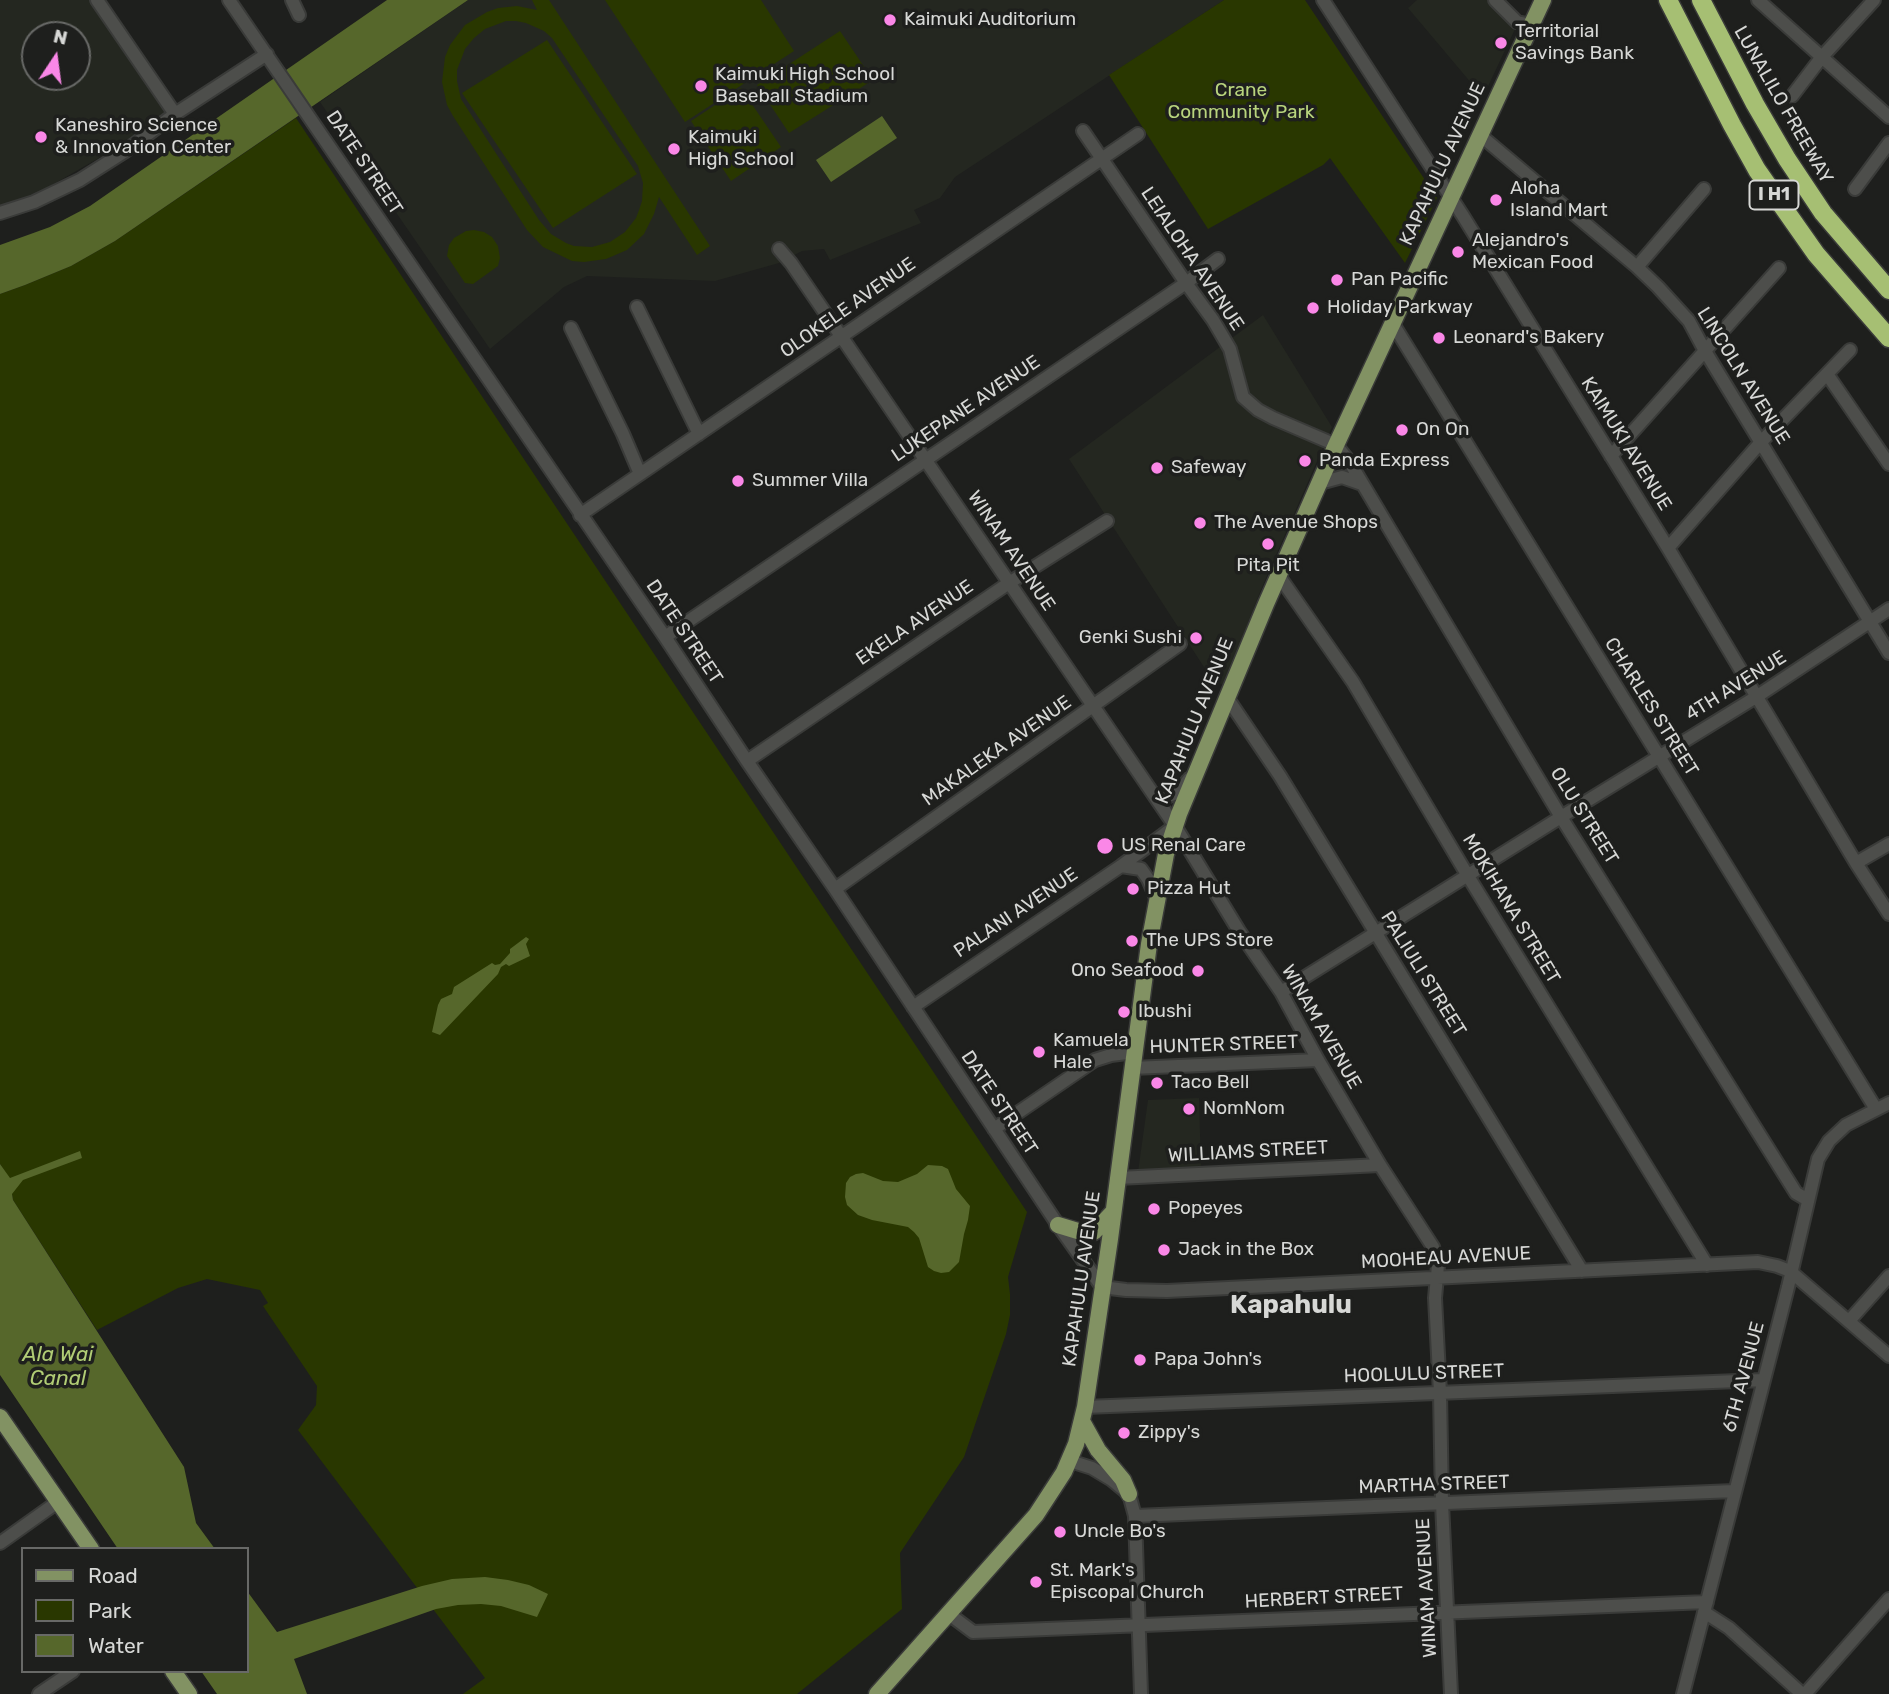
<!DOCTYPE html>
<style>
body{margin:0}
#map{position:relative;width:1889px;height:1694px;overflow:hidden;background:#1e1f1d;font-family:Rubik,sans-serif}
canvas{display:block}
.legend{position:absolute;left:21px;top:1547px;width:228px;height:126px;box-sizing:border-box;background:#1e1f1d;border:2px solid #686967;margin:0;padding:9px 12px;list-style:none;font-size:21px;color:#d7d8d6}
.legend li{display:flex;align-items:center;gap:14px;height:35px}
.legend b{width:35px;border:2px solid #686967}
.north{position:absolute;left:21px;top:21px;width:70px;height:70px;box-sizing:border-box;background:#1e1f1d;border:2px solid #686967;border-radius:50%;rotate:13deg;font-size:19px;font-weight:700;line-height:28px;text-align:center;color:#d7d8d6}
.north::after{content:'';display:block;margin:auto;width:24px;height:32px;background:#fa87e7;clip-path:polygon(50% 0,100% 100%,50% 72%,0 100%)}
</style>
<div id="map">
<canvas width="1889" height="1694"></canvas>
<ul class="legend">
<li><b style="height:9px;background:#829263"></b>Road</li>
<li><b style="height:19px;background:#293700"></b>Park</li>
<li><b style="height:19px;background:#56672b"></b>Water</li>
</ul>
<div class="north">N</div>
</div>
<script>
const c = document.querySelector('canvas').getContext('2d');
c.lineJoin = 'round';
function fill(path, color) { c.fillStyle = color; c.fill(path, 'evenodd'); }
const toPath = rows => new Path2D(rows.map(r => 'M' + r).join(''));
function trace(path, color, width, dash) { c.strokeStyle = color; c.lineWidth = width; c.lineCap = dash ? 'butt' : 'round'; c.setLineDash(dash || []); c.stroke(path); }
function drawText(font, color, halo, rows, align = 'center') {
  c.font = font + ' Rubik,sans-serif'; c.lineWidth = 7; c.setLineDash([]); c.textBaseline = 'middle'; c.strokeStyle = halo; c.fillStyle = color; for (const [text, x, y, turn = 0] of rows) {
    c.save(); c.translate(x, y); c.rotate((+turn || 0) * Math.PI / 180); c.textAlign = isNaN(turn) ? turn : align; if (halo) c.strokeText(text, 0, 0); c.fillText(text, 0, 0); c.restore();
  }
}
fill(toPath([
 [0,0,97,0,175,114,0,215],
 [35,35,77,35,77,77,35,77],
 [468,0,1224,0,955,177,940,198,914,210,921,223,830,260,824,249,802,251,779,263,715,281,587,276,564,287,490,349,320,102],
 [1417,0,1487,0,1515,29,1483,97,1408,8],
 [1263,315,1332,427,1260,592,1224,685,1213,681,1069,459],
 [1199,1098,1201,1168,1138,1172,1148,1100]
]), '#242720');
fill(toPath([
 [532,0,549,0,710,246,697,255,659,197,654,214,644,234,627,250,606,259,584,262,572,261,543,247,527,230,453,116,447,105,442,82,445,57,450,45,465,25,487,12,498,8,517,6,537,10],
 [506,21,516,21,526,23,544,31,552,38,638,166,643,183,642,201,639,210,636,218,625,232,610,242,592,247,574,246,566,243,551,234,539,220,461,99,457,81,457,70,465,49,474,38,485,29],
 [605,0,761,0,794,51,685,122],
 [1224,0,1305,0,1437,198,1405,263,1330,158,1323,165,1208,229,1109,75],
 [840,31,873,80,789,133,757,85],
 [547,40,637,174,553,228,462,93],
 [741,88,781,147,731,181,691,121],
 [296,118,1027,1212,1008,1277,1010,1294,1010,1315,1006,1334,964,1457,900,1553,902,1609,797,1694,463,1694,485,1678,298,1430,316,1405,317,1386,263,1306,268,1303,260,1290,207,1279,178,1288,97,1330,13,1200,9,1178,0,1164,0,294,25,285,71,266,115,241],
 [474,230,484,232,492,237,498,246,500,258,498,266,473,284,465,283,447,256,449,245,454,238,466,231]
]), '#293700');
fill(toPath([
 [387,0,468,0,115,241,71,266,25,285,0,294,0,245,50,227,90,206],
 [882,116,897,138,831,182,816,160],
 [526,937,529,939,526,944,530,956,509,966,506,964,501,967,498,974,440,1035,432,1032,438,1005,441,999,452,994,454,987,492,963,495,965,500,964,510,953,510,949],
 [80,1151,82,1158,23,1180,12,1194,13,1200,184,1467,196,1523,215,1549,118,1549,0,1375,0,1164,10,1178],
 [928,1165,942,1166,948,1169,956,1189,970,1206,968,1220,964,1234,959,1262,949,1272,941,1273,934,1271,928,1267,919,1238,914,1232,908,1227,872,1220,858,1215,847,1205,845,1197,846,1183,850,1177,856,1174,863,1173,883,1181,898,1182,917,1174],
 [485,1577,508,1580,529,1585,548,1594,537,1617,501,1606,481,1604,458,1605,436,1609,294,1659,307,1694,217,1694,201,1671,247,1671,247,1591,277,1632,422,1586,452,1579]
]), '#56672b');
const minor = toPath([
 [97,0,175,114],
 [229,0,665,637,747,761,835,889,1058,1225,1102,1287,1126,1290,1167,1291,1758,1262,1777,1266,1790,1271,1889,1356],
 [292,0,299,15],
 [1323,0,1463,216,1668,548,1856,863,1889,914],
 [1495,0,1517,22,1531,25],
 [1758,0,1889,117],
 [1792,96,1821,58,1874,0],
 [1083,131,1186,283,1213,320,1230,349,1243,397,1258,410,1273,418,1336,445,1349,461,1561,817,1796,1193,1808,1200],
 [1480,135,1637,267,1658,287,1689,321,1705,351,1889,653],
 [1855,189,1889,143],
 [0,213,34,202,80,180,124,152,175,114,267,54],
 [779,249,791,263,841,336,1175,826,1239,931,1281,992,1318,1060,1380,1165,1433,1247,1438,1265,1435,1298,1440,1393,1442,1503,1451,1694],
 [1637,267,1704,189],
 [637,307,699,434],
 [1393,324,1876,1109],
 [571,328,623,434,640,474],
 [1827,374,1889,464],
 [1611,456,1779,268],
 [1320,483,1342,477,1362,484],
 [580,515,1138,134],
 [1668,548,1761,442,1850,350],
 [1279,576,1353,682,1468,876,1707,1265],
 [665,637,1186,283,1218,259],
 [1228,699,1280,776,1582,1271],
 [747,761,1009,583,1107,521],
 [1155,795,1169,796,1179,792,1189,779],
 [1856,863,1889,844],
 [1121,866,1141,869,1148,879,1156,898],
 [835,889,1180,644],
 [1281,992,1561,817,1756,697,1889,609],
 [913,1007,1121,866,1175,826],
 [1132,1068,1318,1060],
 [994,1129,1095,1060,1111,1055,1134,1052],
 [1118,1178,1380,1165],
 [1849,1321,1889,1276],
 [1085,1407,1763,1380],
 [1070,1461,1092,1468,1112,1480,1129,1494,1135,1516,1141,1694],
 [1135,1516,1734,1491],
 [0,1543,59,1501],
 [1704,1612,1729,1628,1802,1694],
 [949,1614,973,1632,1707,1602],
 [39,1694,73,1671],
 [1683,1694,1788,1287,1818,1159,1829,1141,1846,1125,1889,1103],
 [1805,1694,1889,1599]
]);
const major = toPath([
 [1058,1225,1081,1232,1094,1232,1113,1212],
 [0,1417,91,1549],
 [1083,1423,1098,1450,1123,1480,1129,1494],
 [173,1671,189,1694],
 [877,1694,1036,1515,1064,1472,1076,1444,1085,1407,1110,1239,1149,944,1166,854,1179,814,1266,604,1336,445,1543,0]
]);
const highway = toPath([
 [1668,0,1732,125,1757,170,1816,254,1889,338],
 [1701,0,1755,104,1787,159,1823,213,1889,290]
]);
trace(minor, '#3a3b39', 16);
trace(major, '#3a3b39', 19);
trace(highway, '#3a3b39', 21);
trace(minor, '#4d4e4b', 12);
trace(major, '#829263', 16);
trace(highway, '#a6bf73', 18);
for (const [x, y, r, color] of [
 [890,20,7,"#fa87e7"],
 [1501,43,7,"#fa87e7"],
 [701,86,7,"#fa87e7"],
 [41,137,7,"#fa87e7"],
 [674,149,7,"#fa87e7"],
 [1496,200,7,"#fa87e7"],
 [1458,252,7,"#fa87e7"],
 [1337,280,7,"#fa87e7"],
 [1313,308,7,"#fa87e7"],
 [1439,338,7,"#fa87e7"],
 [1402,430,7,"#fa87e7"],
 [1305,461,7,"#fa87e7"],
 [1157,468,7,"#fa87e7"],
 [738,481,7,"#fa87e7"],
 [1200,523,7,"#fa87e7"],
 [1268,544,7,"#fa87e7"],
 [1196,638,7,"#fa87e7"],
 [1105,846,9,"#fa87e7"],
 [1133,889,7,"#fa87e7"],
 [1132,941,7,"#fa87e7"],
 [1198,971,7,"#fa87e7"],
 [1124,1012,7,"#fa87e7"],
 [1039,1052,7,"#fa87e7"],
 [1157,1083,7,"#fa87e7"],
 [1189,1109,7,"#fa87e7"],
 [1154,1209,7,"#fa87e7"],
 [1164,1250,7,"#fa87e7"],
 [1140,1360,7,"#fa87e7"],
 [1124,1433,7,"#fa87e7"],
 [1060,1532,7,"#fa87e7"],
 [1036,1582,7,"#fa87e7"]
]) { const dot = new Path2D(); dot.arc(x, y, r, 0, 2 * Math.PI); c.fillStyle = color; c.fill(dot); trace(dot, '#1e1f1d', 2.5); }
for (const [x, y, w] of [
 [1774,195,49]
]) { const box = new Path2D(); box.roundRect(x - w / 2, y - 14.5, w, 29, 5); c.fillStyle = '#1e1f1d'; c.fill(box); trace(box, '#d7d8d6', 2); }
drawText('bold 18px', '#d7d8d6', null, [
 ["I H1",1774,195]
]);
drawText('19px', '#d7d8d6', '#1e1f1d', [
 ["Kaimuki Auditorium",904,20],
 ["Territorial",1515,32],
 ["Savings Bank",1515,54],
 ["Kaimuki High School",715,75],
 ["Baseball Stadium",715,97],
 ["Kaneshiro Science",55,126],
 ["& Innovation Center",55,148],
 ["Kaimuki",688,138],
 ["High School",688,160],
 ["Aloha",1510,189],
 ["Island Mart",1510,211],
 ["Alejandro's",1472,241],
 ["Mexican Food",1472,263],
 ["Pan Pacific",1351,280],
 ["Holiday Parkway",1327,308],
 ["Leonard's Bakery",1453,338],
 ["On On",1416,430],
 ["Panda Express",1319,461],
 ["Safeway",1171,468],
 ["Summer Villa",752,481],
 ["The Avenue Shops",1214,523],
 ["Pita Pit",1268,566,"center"],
 ["Genki Sushi",1182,638,"right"],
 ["US Renal Care",1121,846],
 ["Pizza Hut",1147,889],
 ["The UPS Store",1146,941],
 ["Ono Seafood",1184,971,"right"],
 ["Ibushi",1138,1012],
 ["Kamuela",1053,1041],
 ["Hale",1053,1063],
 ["Taco Bell",1171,1083],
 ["NomNom",1203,1109],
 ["Popeyes",1168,1209],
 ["Jack in the Box",1178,1250],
 ["Papa John's",1154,1360],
 ["Zippy's",1138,1433],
 ["Uncle Bo's",1074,1532],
 ["St. Mark's",1050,1571],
 ["Episcopal Church",1050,1593]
], 'left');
drawText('19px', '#b8d47d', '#1e1f1d', [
 ["Crane",1241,91],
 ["Community Park",1241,113]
]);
drawText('19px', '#d7d8d6', '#1e1f1d', [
 ["LUNALILO FREEWAY",1783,105,60],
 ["DATE STREET",364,163,56],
 ["KAPAHULU AVENUE",1443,164,-65],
 ["LEIALOHA AVENUE",1192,259,56],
 ["OLOKELE AVENUE",848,308,-35],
 ["LINCOLN AVENUE",1743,376,58],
 ["LUKEPANE AVENUE",966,409,-34],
 ["KAIMUKI AVENUE",1626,444,58],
 ["WINAM AVENUE",1011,551,56],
 ["EKELA AVENUE",915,623,-34],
 ["DATE STREET",684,632,56],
 ["4TH AVENUE",1736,686,-32],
 ["CHARLES STREET",1651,707,58],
 ["KAPAHULU AVENUE",1195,721,-68],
 ["MAKALEKA AVENUE",997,751,-35],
 ["OLU STREET",1584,816,58],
 ["MOKIHANA STREET",1511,909,59],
 ["PALANI AVENUE",1016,913,-34],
 ["PALIULI STREET",1423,974,58],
 ["WINAM AVENUE",1321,1027,60],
 ["HUNTER STREET",1224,1045,-2],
 ["DATE STREET",999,1103,56],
 ["WILLIAMS STREET",1248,1152,-3],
 ["MOOHEAU AVENUE",1446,1258,-3],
 ["KAPAHULU AVENUE",1082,1279,-82],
 ["HOOLULU STREET",1424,1374,-2],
 ["6TH AVENUE",1744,1377,-75],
 ["MARTHA STREET",1434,1485,-2],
 ["WINAM AVENUE",1427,1588,-93],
 ["HERBERT STREET",1324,1598,-3]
]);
drawText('italic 21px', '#b1cd75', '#1e1f1d', [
 ["Ala Wai",58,1355],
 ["Canal",58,1379]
]);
drawText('bold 26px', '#d7d8d6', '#1e1f1d', [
 ["Kapahulu",1291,1305]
]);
</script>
